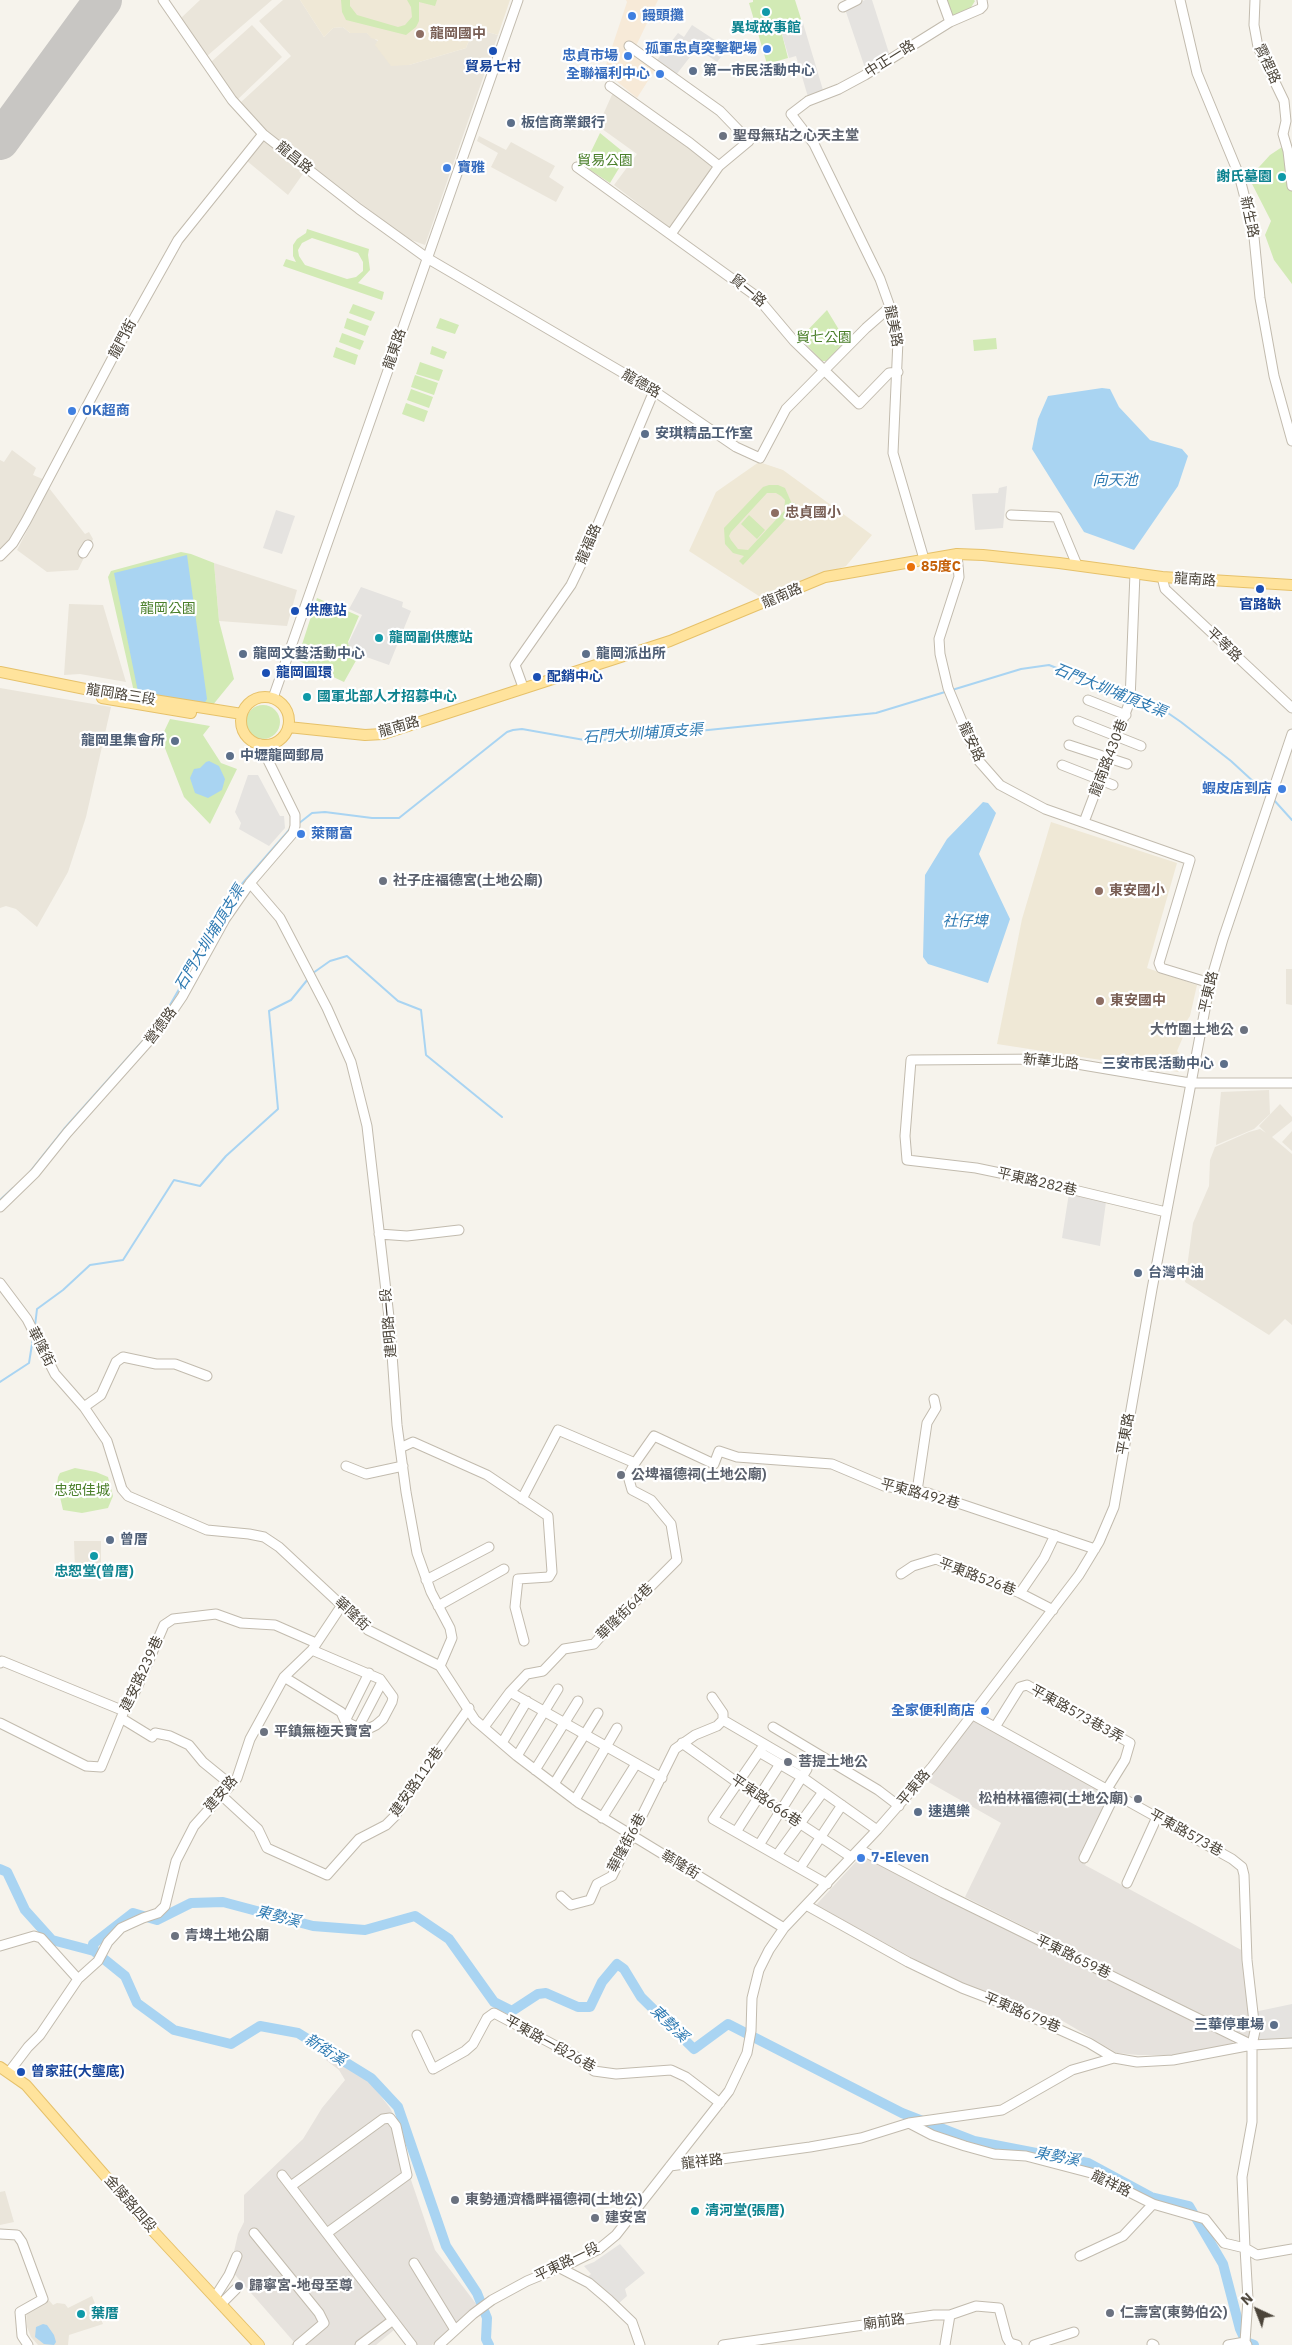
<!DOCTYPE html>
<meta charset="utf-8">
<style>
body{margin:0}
#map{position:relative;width:1292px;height:2345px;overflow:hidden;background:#f6f3ec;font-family:"IBM Plex Sans",sans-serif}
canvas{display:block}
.north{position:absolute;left:1232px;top:2285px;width:50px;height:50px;-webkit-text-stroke:4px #fff;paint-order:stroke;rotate:317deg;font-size:14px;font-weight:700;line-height:20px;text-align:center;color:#4b4439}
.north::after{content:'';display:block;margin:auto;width:18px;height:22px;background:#4b4439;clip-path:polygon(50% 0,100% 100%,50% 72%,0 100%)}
</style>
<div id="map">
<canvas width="1292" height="2345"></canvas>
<div class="north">N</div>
</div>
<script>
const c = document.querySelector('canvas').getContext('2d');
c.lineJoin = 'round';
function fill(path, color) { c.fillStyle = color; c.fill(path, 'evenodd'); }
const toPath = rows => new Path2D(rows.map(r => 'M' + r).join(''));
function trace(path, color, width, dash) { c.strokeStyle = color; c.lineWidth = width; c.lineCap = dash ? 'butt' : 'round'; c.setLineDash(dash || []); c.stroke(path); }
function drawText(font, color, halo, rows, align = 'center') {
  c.font = font + ' "IBM Plex Sans","Noto Sans TC",sans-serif'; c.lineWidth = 4.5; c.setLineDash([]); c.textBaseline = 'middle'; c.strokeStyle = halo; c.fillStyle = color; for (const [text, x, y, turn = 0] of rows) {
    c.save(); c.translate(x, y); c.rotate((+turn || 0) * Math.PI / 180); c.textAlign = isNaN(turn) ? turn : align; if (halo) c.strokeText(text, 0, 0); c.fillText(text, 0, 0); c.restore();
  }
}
fill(toPath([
 [200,0,272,0,207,56,181,18],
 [283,0,300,0,324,37,333,28,343,27,350,33,367,33,409,65,466,48,474,28,498,35,425,245,406,238,267,131,240,103,291,56,259,21],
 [252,25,282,57,237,100,211,62],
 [615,88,715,167,670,228,614,185,637,154,598,126],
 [479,136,506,150,511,142,555,166,549,177,564,187,556,202,491,167,498,153,477,141],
 [264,139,305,171,288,195,247,161],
 [12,450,36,468,33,475,45,480,12,538,0,551,0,460,4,462],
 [49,488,85,534,89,532,93,539,78,570,47,572,17,550],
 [214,563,297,590,287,626,219,621],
 [69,604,103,605,126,682,80,674,64,675],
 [0,688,111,707,86,817,68,872,37,927,16,909,6,906,0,908],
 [1286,969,1292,969,1292,1005,1286,1004],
 [1269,1090,1270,1114,1254,1129,1216,1145,1221,1092],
 [1280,1104,1292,1117,1292,1121,1272,1137,1292,1154,1292,1325,1285,1319,1269,1335,1185,1282,1193,1223,1209,1186,1210,1160,1215,1147,1249,1132,1260,1129,1266,1133,1259,1126],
 [1292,1131,1292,1151,1282,1142],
 [74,1541,101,1541,101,1572,75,1570],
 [5,2191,14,2222,0,2225,0,2192],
 [92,2296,103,2324,69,2335,68,2345,38,2345,31,2337,27,2327,26,2308,48,2299,53,2305,57,2303,65,2304,68,2308]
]), '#eae5da');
fill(toPath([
 [626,0,658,0,636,46,658,65,637,98,604,71,627,2]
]), '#f7ead8');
fill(toPath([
 [975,1716,1119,1799,1085,1865,1245,1952,1253,2033,1251,2039,965,1897,1001,1823,925,1780],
 [864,1853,1234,2038,1232,2045,1173,2055,1138,2055,1117,2053,1061,2020,975,1989,938,1972,816,1905],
 [328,2054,366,2077,390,2108,398,2123,410,2177,435,2250,477,2305,432,2345,405,2345,394,2330,376,2345,291,2345,294,2342,230,2269,238,2234,244,2222,244,2195,303,2139,322,2108,345,2080,339,2070,326,2060]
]), '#e6e2dd');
fill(toPath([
 [300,0,510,0,498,35,474,28,466,48,409,65,391,66,375,45,378,40,371,38,367,33,350,33,343,27,333,28,324,37],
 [759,462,783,470,872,535,846,566,762,598,689,551,716,492],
 [1051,822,1177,863,1147,968,1197,985,1190,1016,1182,1028,1183,1037,1177,1051,1182,1057,1179,1072,997,1044,1022,919]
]), '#efe8d6');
fill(toPath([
 [341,0,350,0,350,6,357,15,398,27,405,25,412,17,411,7,407,0,437,0,435,6,419,2,419,21,416,27,406,35,346,20,342,12],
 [753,0,795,0,802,22,781,30,788,58,767,64,749,3,753,2],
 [945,0,974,0,975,1,970,9,951,18],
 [600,133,627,155,610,183,584,166],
 [1285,145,1292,190,1292,284,1274,260,1265,235,1271,221,1249,178,1270,155],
 [307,229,369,249,368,255,370,270,358,283,384,292,382,300,283,266,286,259,296,262,293,256,293,245,297,239,306,233],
 [312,238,358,253,363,262,363,271,356,277,347,279,305,265,299,256,298,250,302,243],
 [353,304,375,312,371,321,349,313],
 [827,310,844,338,844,343,826,361,822,361,802,340,802,336],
 [347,318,369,326,365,336,344,328],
 [440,318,459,325,455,334,436,328],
 [342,333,364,341,360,350,339,342],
 [996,338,997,349,974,351,973,340],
 [432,346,447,352,444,359,430,354],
 [336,347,358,355,355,365,333,357],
 [420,362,443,370,439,381,416,374],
 [415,375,438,383,434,395,411,387],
 [411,389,433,397,429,408,407,400],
 [406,403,428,411,424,422,402,414],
 [769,485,778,485,785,488,792,504,793,502,798,506,743,565,739,561,744,556,733,553,725,544,724,528,763,487],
 [767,493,776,493,781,496,785,500,784,511,748,550,738,549,731,540,729,536,731,532],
 [749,515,765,530,757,539,741,524],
 [181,552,191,554,214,563,219,621,234,679,212,706,134,692,108,577,111,571],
 [317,598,359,616,348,642,358,657,344,682,297,660],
 '246 722a17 17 0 1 1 34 0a17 17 0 1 1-34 0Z',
 [170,719,210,726,203,735,221,763,237,769,210,824,184,797,161,738],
 [75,1468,96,1472,108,1477,113,1496,108,1508,82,1513,63,1510,57,1484,58,1477,60,1473]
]), '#d2eab5');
fill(toPath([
 [865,0,872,0,889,53,865,68,845,9],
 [803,23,823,90,808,97,796,56,789,58,781,31],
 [692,25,721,44,733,41,717,62,697,48,676,75,657,60,678,33,684,37],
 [1007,486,1003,528,975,530,972,494,998,493,999,488],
 [276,510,295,516,282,554,263,548],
 [361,587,403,602,402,607,411,611,389,665,355,653,348,644,362,615,349,609],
 [248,775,258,775,280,816,284,816,285,828,269,846,239,829,241,823,235,812],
 [1069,1193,1106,1202,1100,1246,1062,1238],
 [1292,2004,1292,2040,1258,2044,1254,2012],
 [620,2244,645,2273,625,2289,627,2296,618,2304,586,2278,591,2274,584,2266,594,2262]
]), '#e5e3e0');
fill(toPath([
 [1102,388,1110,389,1119,407,1150,440,1182,449,1188,456,1178,486,1134,550,1084,532,1032,449,1038,419,1048,396],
 [187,555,207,699,204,704,138,692,114,573],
 [209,761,219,766,225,779,222,790,208,798,195,793,190,778,194,769,200,768,206,762],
 [983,802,988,803,996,813,979,854,1010,919,988,983,928,964,923,957,925,875,947,839],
 [43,2324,47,2325,54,2335,56,2342,54,2345,44,2344,35,2337,36,2327]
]), '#a9d4f2');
trace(toPath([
 [952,690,1021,669,1049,665,1128,696],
 [1133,698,1165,711,1181,722,1231,761,1268,795],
 [1273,799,1292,820],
 [298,824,312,813,325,812,372,818,399,818,507,732,513,730,522,729,590,741,639,737,876,713,945,692],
 [313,973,330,961,347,956,398,1001,421,1010,426,1055,502,1117],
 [29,1173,64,1129,149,1034,170,1005,234,893,290,829],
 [0,1200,13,1188],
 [35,1326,37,1309,63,1290,90,1265,123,1260,174,1180,200,1186,226,1156,278,1109,269,1011,291,1000,308,979],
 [0,1382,29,1363,33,1338]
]), '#a9d4f2', 2);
trace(toPath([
 [0,1869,7,1872,25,1910,52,1940,94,1951,125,1976,137,2003,174,2030,231,2044,260,2026,298,2033,371,2078,398,2107,446,2246,477,2293,487,2318,486,2339,489,2345],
 [94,1951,93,1944,133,1913,157,1920,191,1903,223,1902,313,1926,365,1930,415,1916,449,1939,494,2002,512,2011,538,1994,546,1993,578,2007,590,2007,602,1982,617,1964,624,1969,641,1997,694,2049,728,2024,902,2113,974,2141,1088,2163,1151,2197,1189,2206,1223,2264,1240,2329,1246,2342,1254,2345]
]), '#a9d4f2', 10);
trace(toPath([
 [0,141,103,0]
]), '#c8c6c3', 38);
const minor = toPath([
 [163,0,232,100,253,123,263,134,359,209,427,258,654,391,736,447,760,458,786,409,866,328,890,307],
 [942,0,950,22],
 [1180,0,1197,73,1239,175,1247,206,1253,227,1260,298,1274,376,1292,441],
 [1255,0,1254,25,1258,47,1284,101,1286,121,1283,134,1288,151,1292,186],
 [843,7,857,0],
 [629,46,720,111,749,141,719,166,671,234],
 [610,86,690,143,719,166],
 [577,167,756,296,794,341,859,404,889,373,898,372],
 [1011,515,1057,517,1077,565],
 [83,553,88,545],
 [957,554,959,577,939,639,940,654,948,688,978,760,1000,785,1045,809,1190,860,1159,963,1161,968,1210,983],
 [0,556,13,543,26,521,122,340,178,240,263,134],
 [924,559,893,453,898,340,890,307,880,279,814,144,791,114,808,101,839,89,865,75,950,22,980,9,983,6,982,0],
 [1162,577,1165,589,1292,708],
 [523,687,515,665,571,585,583,560,654,391],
 [273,698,518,0],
 [1088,700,1126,715],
 [1078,721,1141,746],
 [1069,745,1127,764],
 [1062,765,1113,785],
 [1084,822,1130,701,1135,573],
 [250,883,280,918,327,1008,351,1062,367,1126,390,1326,397,1425,406,1492,417,1553,431,1592,450,1628,452,1638,440,1666],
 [0,1207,35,1173,67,1133,163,1025,182,997,225,919,250,883,293,833,295,826,295,815,260,744],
 [1166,1212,1024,1178,976,1168,907,1160,905,1136,911,1060,1047,1059,1190,1083,1292,1083],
 [379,1234,407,1236,459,1230],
 [0,1283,27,1319,55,1374,84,1407,107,1441,122,1489,128,1496,207,1530,249,1534,264,1537,279,1547,368,1630,440,1666,475,1720,517,1756,579,1803,784,1928],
 [84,1407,101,1395,116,1362,123,1357,156,1364,175,1364,207,1376],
 [400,1448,413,1442,487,1475,548,1516,552,1572,549,1577,518,1579,515,1607,524,1641],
 [346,1466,366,1474,403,1466],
 [917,1491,927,1423,936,1408,934,1399],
 [522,1499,558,1430,635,1463,654,1436,714,1464,719,1451,737,1457,832,1464,884,1486,928,1493,1095,1549],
 [901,1574,913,1566,936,1559,1020,1593,1053,1610],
 [426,1580,489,1547],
 [1020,1593,1044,1558,1055,1535],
 [438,1606,504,1569],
 [0,1663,2,1661,124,1711],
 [284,1677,341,1712,345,1721,364,1731,376,1725,383,1719,392,1702,393,1697,380,1679,312,1650],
 [510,1692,662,1778],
 [973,1715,1232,1859,1242,1867,1244,1875,1247,1960,1255,2031,1252,2045,1252,2122,1242,2177,1245,2248,1257,2255,1292,2249],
 [121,1718,152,1737,155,1733,170,1736,189,1745,203,1762,230,1784],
 [723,1720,807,1769,759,1845],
 [345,1721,369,1673],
 [0,1723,86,1766,101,1767,124,1711,137,1688,164,1625,173,1619,216,1614,241,1623,275,1625,316,1643],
 [484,1727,510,1692,527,1674,543,1671,564,1649,594,1644,622,1612,637,1600,677,1560,671,1524,651,1500,632,1490,628,1476,635,1463],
 [773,1727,878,1790,899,1806],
 [995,1727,1020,1687,1027,1685,1130,1743,1125,1760,1107,1789],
 [358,1728,382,1682],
 [502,1743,527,1701],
 [682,1743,738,1783,851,1857],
 [764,1745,713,1819,827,1884],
 [759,1752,802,1777,877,1830],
 [517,1756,558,1689],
 [535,1770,578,1701],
 [554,1784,598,1713],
 [220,1794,258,1829,267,1848,327,1875,359,1839,386,1825,395,1816,405,1798,469,1708],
 [575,1800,617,1728],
 [602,1818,636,1764],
 [736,1832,780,1764],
 [859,1849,943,1893,1252,2045],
 [777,1855,823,1792],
 [1084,1858,1115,1794],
 [800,1868,842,1805],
 [1127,1883,1157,1817],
 [561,1896,571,1905,590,1900,597,1884,612,1876,675,1749,695,1735,717,1726,723,1720,723,1713,712,1697],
 [806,1905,908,1962,962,1988,996,2001,1089,2043,1114,2058,1137,2062,1173,2060,1252,2045,1292,2043],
 [0,1946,34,1936,41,1938,78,1979],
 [417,2035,433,2069,465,2051,473,2044,487,2018,494,2013,575,2056,594,2071,616,2074,671,2070,686,2077,720,2103],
 [9,2072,28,2047,40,2035,78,1979,98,1961,108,1942,121,1928,143,1918,158,1913,165,1906,176,1861,194,1826,237,1778,250,1739,284,1677,312,1650,342,1605],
 [909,2123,932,2135,965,2146,994,2154,1026,2156,1091,2173,1153,2204,1205,2219,1224,2243,1245,2248,1248,2299,1245,2342],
 [670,2166,810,2147,861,2138,909,2123,1002,2110,1072,2070,1114,2058],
 [282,2175,412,2345],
 [291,2186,383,2119,390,2118,396,2126,407,2175,327,2233],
 [254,2233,319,2313,324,2323,298,2345],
 [0,2234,17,2235,22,2242,43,2299,20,2312,22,2336,28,2345],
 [1080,2256,1123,2236,1153,2204],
 [414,2263,455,2330],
 [560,2268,589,2283,609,2300,632,2322,640,2345],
 [215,2297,229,2275,237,2256],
 [221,2304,236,2289],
 [1152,2344,1154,2345],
 [360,2345,393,2320],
 [439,2345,473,2314,492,2300,527,2281,573,2262,599,2249,616,2235,729,2091,747,2053,751,2031,752,1998,759,1970,769,1950,784,1928,877,1830,932,1767,1079,1575,1099,1542,1114,1507,1152,1289,1210,983,1223,939,1292,734],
 [723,2345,934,2315,950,2315,976,2306,999,2308,1007,2338,1010,2343,1017,2345],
 [945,2345,950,2315],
 [1034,2345,1074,2332],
 [1228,2345,1245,2342,1247,2345]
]);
const major = toPath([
 [0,672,85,689,242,714],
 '241 721a24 24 0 1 1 48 0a24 24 0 1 1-48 0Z',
 [102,698,191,713],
 [288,727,365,735,383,734,670,641,825,577,957,554,983,555,1059,563,1162,577,1292,585],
 [0,2067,26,2085,155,2233,259,2345]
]);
trace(minor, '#c2bbae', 11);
trace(major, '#e6c16a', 12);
trace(minor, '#fff', 9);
trace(major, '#ffe39c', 10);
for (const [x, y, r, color] of [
 [766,12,5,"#0f9aa8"],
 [632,16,5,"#3f7fe0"],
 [420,34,5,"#8d6e63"],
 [767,49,5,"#3f7fe0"],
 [493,51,5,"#1a4fb4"],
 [628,56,5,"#3f7fe0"],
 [693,71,5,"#5c6f8a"],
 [660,74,5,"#3f7fe0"],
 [511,123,5,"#5c6f8a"],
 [723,136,5,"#6b7280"],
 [447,168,5,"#3f7fe0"],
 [1282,177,5,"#0f9aa8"],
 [72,411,5,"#3f7fe0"],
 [645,434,5,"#5c6f8a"],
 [775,513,5,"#8d6e63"],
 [911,567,5,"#e8710a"],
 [1260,589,5,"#1a4fb4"],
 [295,611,5,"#1a4fb4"],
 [379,638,5,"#0f9aa8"],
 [243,654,5,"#5c6f8a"],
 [586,654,5,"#5c6f8a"],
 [266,673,5,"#1a4fb4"],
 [537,677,5,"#1a4fb4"],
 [307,697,5,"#0f9aa8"],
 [175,741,5,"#5c6f8a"],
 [230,756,5,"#5c6f8a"],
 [1282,789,5,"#3f7fe0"],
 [301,834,5,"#3f7fe0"],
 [383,881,5,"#6b7280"],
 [1099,891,5,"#8d6e63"],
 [1100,1001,5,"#8d6e63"],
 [1244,1030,5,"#6b7280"],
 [1224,1064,5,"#5c6f8a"],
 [1138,1273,5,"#5c6f8a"],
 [621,1475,5,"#6b7280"],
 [110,1540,5,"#5c6f8a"],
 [94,1556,5,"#0f9aa8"],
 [985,1711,5,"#3f7fe0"],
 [264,1732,5,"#6b7280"],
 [788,1762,5,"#6b7280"],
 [1138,1799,5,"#6b7280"],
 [918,1812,5,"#5c6f8a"],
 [861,1858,5,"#3f7fe0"],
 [175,1936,5,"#6b7280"],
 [1274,2025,5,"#5c6f8a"],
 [21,2072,5,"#1a4fb4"],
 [455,2200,5,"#6b7280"],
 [695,2211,5,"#0f9aa8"],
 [595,2218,5,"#6b7280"],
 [239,2286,5,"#6b7280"],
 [1110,2313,5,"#6b7280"],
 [81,2314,5,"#0f9aa8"]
]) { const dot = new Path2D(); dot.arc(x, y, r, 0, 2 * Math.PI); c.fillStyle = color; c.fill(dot); trace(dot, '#fff', 2); }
drawText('bold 14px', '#366cbe', '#fff', [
 ["饅頭攤",642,16],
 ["孤軍忠貞突擊靶場",757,49,"right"],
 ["忠貞市場",618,56,"right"],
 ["全聯福利中心",650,74,"right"],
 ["寶雅",457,168],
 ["OK超商",82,411],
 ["蝦皮店到店",1272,789,"right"],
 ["萊爾富",311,834],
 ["全家便利商店",975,1711,"right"],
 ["7-Eleven",871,1858]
], 'left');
drawText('bold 14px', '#0d838f', '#fff', [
 ["異域故事館",766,28,"center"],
 ["謝氏墓園",1272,177,"right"],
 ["龍岡副供應站",389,638],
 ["國軍北部人才招募中心",317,697],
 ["忠恕堂(曾厝)",94,1572,"center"],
 ["清河堂(張厝)",705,2211],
 ["葉厝",91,2314]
], 'left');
drawText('bold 14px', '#785e54', '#fff', [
 ["龍岡國中",430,34],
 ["忠貞國小",785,513],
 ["東安國小",1109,891],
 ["東安國中",1110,1001]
], 'left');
drawText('14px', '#4b4439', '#fff', [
 ["中正一路",890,59,-32],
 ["霄裡路",1267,64,65],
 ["龍昌路",294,158,39],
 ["新生路",1249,217,78],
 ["貿一路",748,291,40],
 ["龍美路",893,326,79],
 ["龍門街",123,339,-62],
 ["龍東路",395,349,-71],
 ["龍德路",641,384,30],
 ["龍福路",589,544,-67],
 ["龍南路",1195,580,4],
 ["龍南路",782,596,-23],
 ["平等路",1224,645,44],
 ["龍岡路三段",121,695,9],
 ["龍南路",399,727,-16],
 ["龍安路",971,742,65],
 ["龍南路430巷",1109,758,-69],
 ["平東路",1209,992,-77],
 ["營德路",161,1026,-53],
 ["新華北路",1051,1062,5],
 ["平東路282巷",1037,1182,13],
 ["建明路一段",389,1323,-95],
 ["華隆街",41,1347,63],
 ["平東路",1126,1434,-80],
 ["平東路492巷",920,1494,15],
 ["平東路526巷",977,1577,21],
 ["華隆街64巷",625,1612,-45],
 ["華隆街",352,1614,43],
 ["建安路239巷",142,1674,-65],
 ["平東路573巷3弄",1077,1714,29],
 ["建安路112巷",417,1782,-55],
 ["平東路",914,1788,-50],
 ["建安路",221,1794,-49],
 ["平東路666巷",766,1801,34],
 ["平東路573巷",1186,1833,29],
 ["華隆街6巷",627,1843,-62],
 ["華隆街",680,1865,31],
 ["平東路659巷",1073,1957,26],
 ["平東路679巷",1022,2013,23],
 ["平東路一段26巷",550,2044,29],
 ["龍祥路",702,2162,-7],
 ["龍祥路",1111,2184,26],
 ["金陵路四段",130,2204,49],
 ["平東路一段",567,2262,-26],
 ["廟前路",884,2322,-8]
]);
drawText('bold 14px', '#164399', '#fff', [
 ["貿易七村",493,67,"center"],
 ["官路缺",1260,605,"center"],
 ["供應站",305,611],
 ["龍岡圓環",276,673],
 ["配銷中心",547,677],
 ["曾家莊(大壟底)",31,2072]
], 'left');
drawText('bold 14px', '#4e5e75', '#fff', [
 ["第一市民活動中心",703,71],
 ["板信商業銀行",521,123],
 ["安琪精品工作室",655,434],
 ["龍岡文藝活動中心",253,654],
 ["龍岡派出所",596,654],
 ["龍岡里集會所",165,741,"right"],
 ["中壢龍岡郵局",240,756],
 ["三安市民活動中心",1214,1064,"right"],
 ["台灣中油",1148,1273],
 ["曾厝",120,1540],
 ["速邁樂",928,1812],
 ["三華停車場",1264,2025,"right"]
], 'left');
drawText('bold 14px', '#5b616d', '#fff', [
 ["聖母無玷之心天主堂",733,136],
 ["社子庄福德宮(土地公廟)",393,881],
 ["大竹圍土地公",1234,1030,"right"],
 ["公埤福德祠(土地公廟)",631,1475],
 ["平鎮無極天寶宮",274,1732],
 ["菩提土地公",798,1762],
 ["松柏林福德祠(土地公廟)",1128,1799,"right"],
 ["青埤土地公廟",185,1936],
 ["東勢通濟橋畔福德祠(土地公)",465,2200],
 ["建安宮",605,2218],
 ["歸寧宮-地母至尊",249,2286],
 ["仁壽宮(東勢伯公)",1120,2313]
], 'left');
drawText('14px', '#4a7f2a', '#fff', [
 ["貿易公園",605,161],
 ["貿七公園",824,338],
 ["龍岡公園",168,609],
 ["忠恕佳城",82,1491]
]);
drawText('bold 14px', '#c56008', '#fff', [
 ["85度C",921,567]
], 'left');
drawText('italic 15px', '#2e7ab2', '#fff', [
 ["向天池",1115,481],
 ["石門大圳埔頂支渠",1110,691,22],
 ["石門大圳埔頂支渠",643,734,-4],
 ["社仔埤",965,922],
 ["石門大圳埔頂支渠",210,938,-59],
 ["東勢溪",278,1917,15],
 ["東勢溪",669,2024,44],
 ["新街溪",325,2050,32],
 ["東勢溪",1057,2157,11]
]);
</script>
